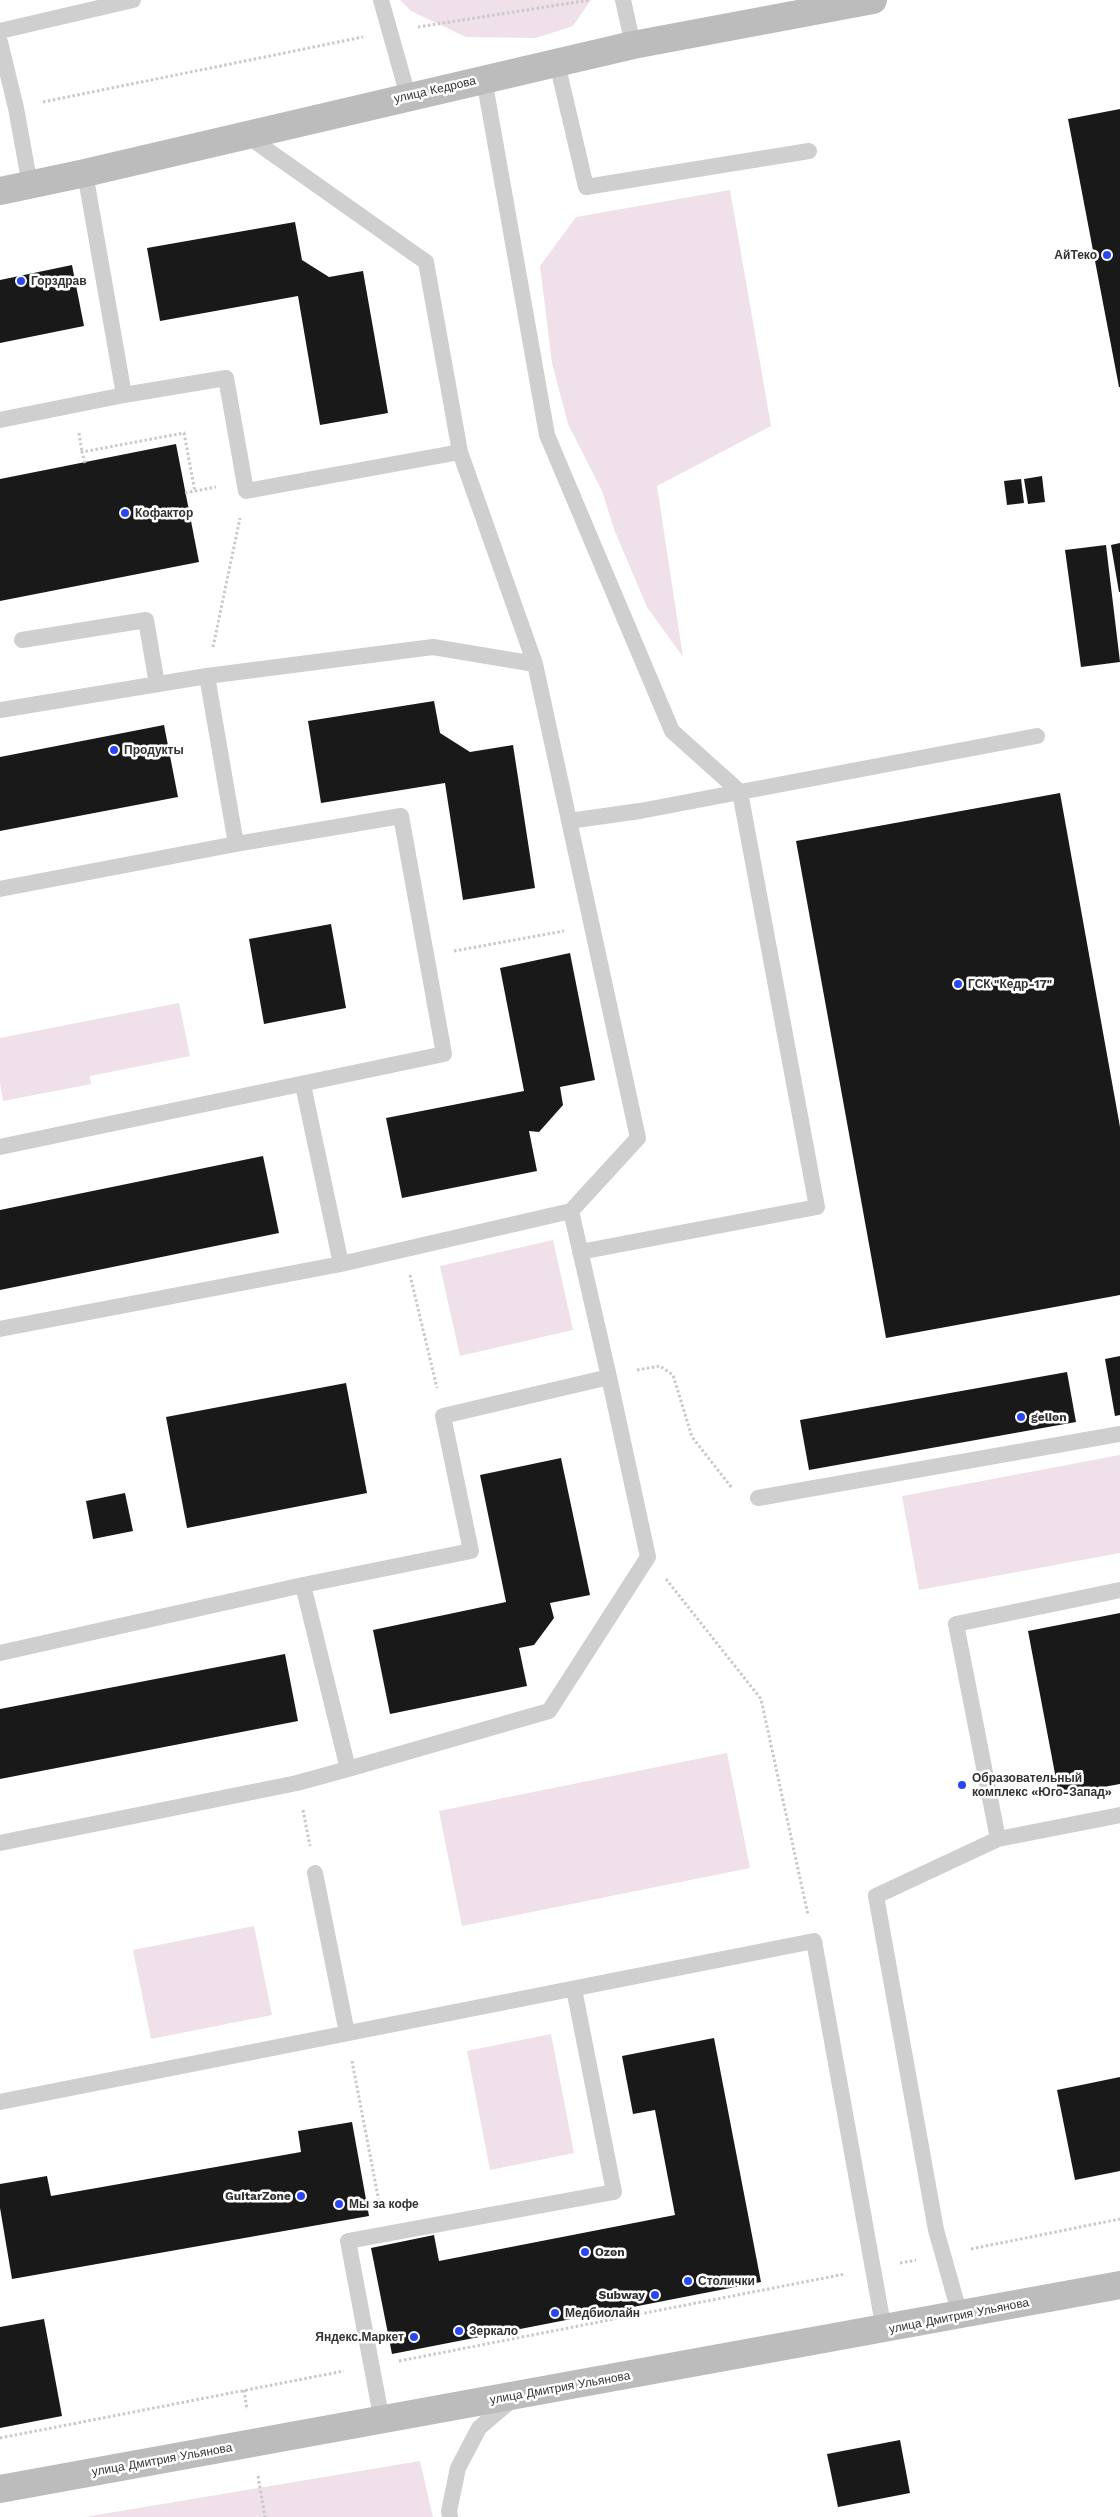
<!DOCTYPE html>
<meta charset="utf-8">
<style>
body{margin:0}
canvas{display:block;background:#fff}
</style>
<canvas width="1120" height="2517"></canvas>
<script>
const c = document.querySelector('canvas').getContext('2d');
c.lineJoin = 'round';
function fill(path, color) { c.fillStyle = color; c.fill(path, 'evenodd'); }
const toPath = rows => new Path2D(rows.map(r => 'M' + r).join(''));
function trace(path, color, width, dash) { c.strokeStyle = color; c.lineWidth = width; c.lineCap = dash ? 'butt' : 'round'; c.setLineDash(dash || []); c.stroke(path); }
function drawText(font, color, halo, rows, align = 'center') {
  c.font = font + ' "Work Sans",sans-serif'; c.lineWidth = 5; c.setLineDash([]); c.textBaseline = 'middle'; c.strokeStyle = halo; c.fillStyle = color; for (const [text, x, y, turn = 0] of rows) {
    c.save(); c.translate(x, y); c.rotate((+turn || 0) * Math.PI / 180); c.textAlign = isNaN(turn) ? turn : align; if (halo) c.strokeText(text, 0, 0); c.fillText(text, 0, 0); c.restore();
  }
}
fill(toPath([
 [400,0,591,0,573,26,536,38,466,37,411,11],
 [730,190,771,426,657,486,683,657,647,607,614,529,602,491,568,424,552,363,540,266,576,217],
 [179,1003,190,1056,90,1076,91,1084,3,1101,0,1083,0,1038],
 [553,1240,573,1330,460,1356,440,1266],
 [1120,1455,1120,1553,919,1590,902,1496],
 [727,1753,750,1868,462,1926,439,1811],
 [254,1926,272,2015,151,2039,133,1950],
 [551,2034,574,2153,490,2170,467,2051],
 [420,2461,433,2517,85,2517]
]), '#f0e0e9');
fill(toPath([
 [1120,109,1120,387,1119,387,1068,119],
 [295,222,302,260,329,277,363,271,388,413,320,425,298,296,160,321,147,248],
 [72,265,84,326,0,343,0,280],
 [176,444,199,562,0,601,0,479],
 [1042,476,1045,502,1028,504,1024,479],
 [1021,479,1024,503,1007,505,1004,481],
 [1120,543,1120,592,1119,592,1111,545],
 [1106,545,1120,662,1081,667,1065,550],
 [434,701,440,733,470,752,513,745,535,888,463,900,445,783,321,803,308,721],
 [164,725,178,797,0,831,0,757],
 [1060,793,1120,1127,1120,1295,886,1338,796,841],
 [331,924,346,1008,264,1024,249,939],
 [570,953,595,1080,560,1087,563,1105,539,1132,529,1131,537,1171,402,1198,386,1118,524,1091,500,968],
 [263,1156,279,1233,0,1290,0,1210],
 [1120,1356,1120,1415,1115,1416,1105,1359],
 [1067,1372,1076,1422,809,1470,800,1420],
 [346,1383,367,1493,187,1528,166,1417],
 [561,1458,590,1595,550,1603,554,1618,534,1645,519,1648,527,1686,390,1714,373,1630,506,1602,480,1475],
 [125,1493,133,1531,93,1539,86,1501],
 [1120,1613,1120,1784,1059,1795,1028,1631],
 [285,1654,298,1721,0,1779,0,1709],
 [714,2038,761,2282,392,2354,371,2248,434,2235,439,2261,675,2215,655,2110,633,2114,622,2056],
 [1120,2077,1120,2171,1075,2180,1057,2090],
 [352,2122,369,2216,12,2279,0,2208,0,2184,47,2176,51,2196,301,2152,298,2131],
 [44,2319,62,2416,0,2428,0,2327],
 [900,2440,910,2493,838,2507,827,2454]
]), '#191919');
trace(toPath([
 [418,27,590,0],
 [43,102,363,37],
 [79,433,82,452],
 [85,463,82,452,184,433,195,492],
 [185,493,216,487],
 [213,647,240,518],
 [454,951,564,931],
 [410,1275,437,1388],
 [637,1370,660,1366,673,1375,692,1437,732,1488],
 [666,1579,761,1699,808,1915],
 [303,1810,310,1846],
 [352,2061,380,2207],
 [971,2249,1120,2219],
 [900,2263,916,2260],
 [399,2361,845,2274],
 [244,2390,247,2410],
 [0,2438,344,2371],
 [258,2476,265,2517]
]), '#c9c9c9', 3, [2.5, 2.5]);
trace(toPath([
 [381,0,408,96],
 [623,0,633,45],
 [0,31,133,0],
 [0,42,16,108,30,185],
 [557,63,586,187,809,151],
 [484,79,547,435,672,731,740,792],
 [246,135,426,262,460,452,535,664,638,1138,571,1211],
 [85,173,124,395,226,378,246,491,460,452],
 [0,420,124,395],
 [22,640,146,620,157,684],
 [0,710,207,676],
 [569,821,640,811,740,792],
 [236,844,207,676,433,647,535,664],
 [0,889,236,844,401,816,444,1054,0,1147],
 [580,1252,817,1207,740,792,1037,736],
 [0,1329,341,1264,303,1085],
 [758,1498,1120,1434],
 [303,1585,471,1551,443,1416,609,1377,571,1211,341,1264],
 [1120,1590,956,1624,998,1839,1120,1815],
 [0,1653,303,1585,348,1769,297,1783,0,1843],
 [348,1769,549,1711,648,1557,609,1377],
 [315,1873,347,2033],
 [0,2102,814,1941,884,2330],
 [960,2315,936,2230,876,1896,998,1839],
 [382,2421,348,2241,614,2192,574,1989],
 [450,2517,449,2511,458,2468,479,2428,513,2399]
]), '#cfcfcf', 16);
trace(toPath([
 [0,191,85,173,633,45,873,0],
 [0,2489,1120,2285]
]), '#bcbcbc', 28);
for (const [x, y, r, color] of [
 [1107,255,5,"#2845f6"],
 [21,281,5,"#2845f6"],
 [125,513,5,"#2845f6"],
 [114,750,5,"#2845f6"],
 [958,984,5,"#2845f6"],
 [1021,1417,5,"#2845f6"],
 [962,1785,5,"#2845f6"],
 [301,2196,5,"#2845f6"],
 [339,2204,5,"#2845f6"],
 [585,2252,5,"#2845f6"],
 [688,2281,5,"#2845f6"],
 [655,2295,5,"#2845f6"],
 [555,2313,5,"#2845f6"],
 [459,2331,5,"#2845f6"],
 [414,2337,5,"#2845f6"]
]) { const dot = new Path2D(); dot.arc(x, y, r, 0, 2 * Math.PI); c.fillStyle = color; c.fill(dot); trace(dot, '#fff', 2); }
drawText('12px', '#323232', '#fff', [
 ["улица Кедрова",435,90,-13],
 ["улица Дмитрия Ульянова",959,2316,-11],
 ["улица Дмитрия Ульянова",560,2388,-10],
 ["улица Дмитрия Ульянова",162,2460,-10]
]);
drawText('bold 12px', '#323232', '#fff', [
 ["АйТеко",1097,255,"right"],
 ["Горздрав",31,281],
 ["Кофактор",135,513],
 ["Продукты",124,750],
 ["ГСК \"Кедр-17\"",968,984],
 ["gelion",1031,1417],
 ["Образовательный",972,1778],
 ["комплекс «Юго-Запад»",972,1792],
 ["GuitarZone",291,2196,"right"],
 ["Мы за кофе",349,2204],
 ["Ozon",595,2252],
 ["Столички",698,2281],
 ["Subway",645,2295,"right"],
 ["Медбиолайн",565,2313],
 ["Зеркало",469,2331],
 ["Яндекс.Маркет",404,2337,"right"]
], 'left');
</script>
